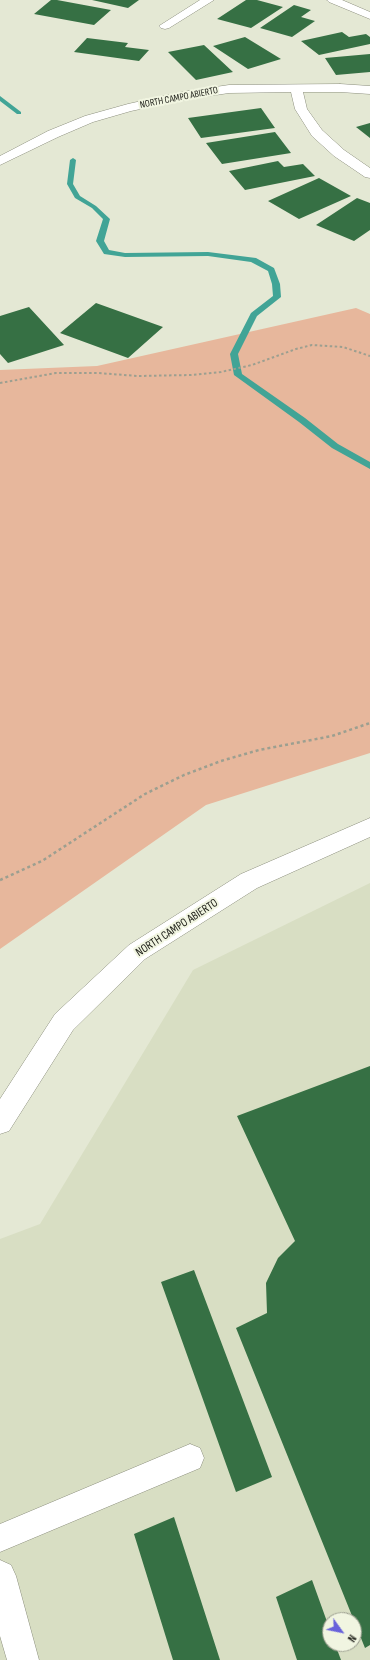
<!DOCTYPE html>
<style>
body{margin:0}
#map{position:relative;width:370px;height:1660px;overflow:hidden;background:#e4e8d4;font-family:"Sofia Sans Condensed",sans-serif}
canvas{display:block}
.north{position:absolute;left:322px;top:1612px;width:40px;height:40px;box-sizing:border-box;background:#f1f5e1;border:1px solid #9b9d8f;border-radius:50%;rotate:123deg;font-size:11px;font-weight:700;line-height:16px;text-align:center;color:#191a14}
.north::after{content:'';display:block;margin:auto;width:14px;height:18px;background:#6862db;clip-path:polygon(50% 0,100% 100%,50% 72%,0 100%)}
</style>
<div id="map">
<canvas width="370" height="1660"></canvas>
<div class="north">N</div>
</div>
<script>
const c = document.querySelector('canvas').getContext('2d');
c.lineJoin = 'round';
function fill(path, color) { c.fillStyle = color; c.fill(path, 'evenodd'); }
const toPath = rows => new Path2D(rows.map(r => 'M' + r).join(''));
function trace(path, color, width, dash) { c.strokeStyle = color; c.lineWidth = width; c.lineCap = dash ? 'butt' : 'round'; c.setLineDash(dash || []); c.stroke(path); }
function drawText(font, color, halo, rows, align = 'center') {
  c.font = font + ' "Sofia Sans Condensed",sans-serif'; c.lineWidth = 4; c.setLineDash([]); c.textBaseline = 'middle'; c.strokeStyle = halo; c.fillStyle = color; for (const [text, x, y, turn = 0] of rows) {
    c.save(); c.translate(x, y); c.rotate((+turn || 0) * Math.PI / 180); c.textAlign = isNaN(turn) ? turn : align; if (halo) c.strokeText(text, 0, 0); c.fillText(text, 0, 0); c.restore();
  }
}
fill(toPath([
 [370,883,370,1660,0,1660,0,1239,40,1224,193,970],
 [330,1620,354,1620,354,1644,330,1644]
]), '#d8dec3');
fill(toPath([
 [356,308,370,314,370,753,206,805,0,949,0,370,97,366]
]), '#e7b79c');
fill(toPath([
 [0,96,21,112,21,114,17,114,0,101,0,96],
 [73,158,76,160,73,184,80,196,96,206,110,219,104,241,109,250,125,253,208,252,256,258,274,268,280,284,281,297,257,316,238,354,242,374,305,418,338,444,370,462,370,469,332,448,299,422,234,375,230,354,251,313,273,296,272,284,268,271,251,262,208,256,125,257,104,254,96,241,103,219,92,208,75,198,67,184,70,160,73,158]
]), '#41a496');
fill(toPath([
 [51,0,57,0,111,10,94,25,34,14],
 [92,0,139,0,128,8],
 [246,0,257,0,283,7,251,28,217,19],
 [294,5,311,10,301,17,315,21,292,37,260,28],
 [342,32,349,37,366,34,370,37,370,44,319,55,301,41],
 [245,37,281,59,248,69,213,46],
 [87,38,128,43,125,47,149,50,139,61,74,52],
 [204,45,233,72,196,80,168,52],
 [370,54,370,72,336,75,325,58],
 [261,108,275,128,201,138,188,118],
 [370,123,370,138,356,127],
 [275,132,291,153,222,164,206,143],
 [278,161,284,167,303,164,315,176,245,190,229,171],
 [319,178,351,196,299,219,268,201],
 [357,198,370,203,370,230,354,241,316,225],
 [96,303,163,327,128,358,60,333],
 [29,307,64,345,8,363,0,354,0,316],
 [370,1066,370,1645,365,1648,236,1328,267,1313,266,1283,278,1258,295,1241,237,1116],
 [194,1270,272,1477,236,1492,161,1282],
 [174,1517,220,1660,173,1660,134,1534],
 [312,1580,330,1630,330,1644,335,1644,341,1660,297,1660,276,1597]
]), '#367044');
const lane = toPath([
 [190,1444,200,1448,204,1458,200,1468,0,1552,0,1524,190,1444]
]);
const street = toPath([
 [200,0,214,0,169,28,165,29,161,28,159,26,200,0],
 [327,0,342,0,370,12,370,19,329,2,327,0],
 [340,84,370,86,370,94,340,92,303,92,307,109,322,130,344,150,370,168,370,178,365,177,334,156,312,136,295,109,291,92,229,93,182,100,131,111,93,122,58,137,0,165,0,156,48,131,85,116,128,104,182,92,229,85,340,84],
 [370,818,370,837,257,888,145,959,73,1030,9,1131,0,1134,0,1099,55,1014,129,945,241,874,370,818],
 [0,1560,11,1565,16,1576,39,1660,7,1660,0,1636,0,1560]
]);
trace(lane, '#8c8f7e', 1);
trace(street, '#8c8f7e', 1);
trace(toPath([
 [0,383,56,373,98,373,138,376,191,375,221,372,252,365,296,349,312,345,343,347,370,356]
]), '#9c9f90', 2, [2.5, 2.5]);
trace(toPath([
 [0,880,42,861,145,794,184,775,221,761,259,750,332,736,370,723]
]), '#9c9f90', 2.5, [3, 3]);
fill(lane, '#fff');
fill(street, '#fff');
drawText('10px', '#191a14', '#f1f5e1', [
 ["NORTH CAMPO ABIERTO",179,98,-11]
]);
drawText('12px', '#191a14', '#f1f5e1', [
 ["NORTH CAMPO ABIERTO",177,928,-33]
]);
</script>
